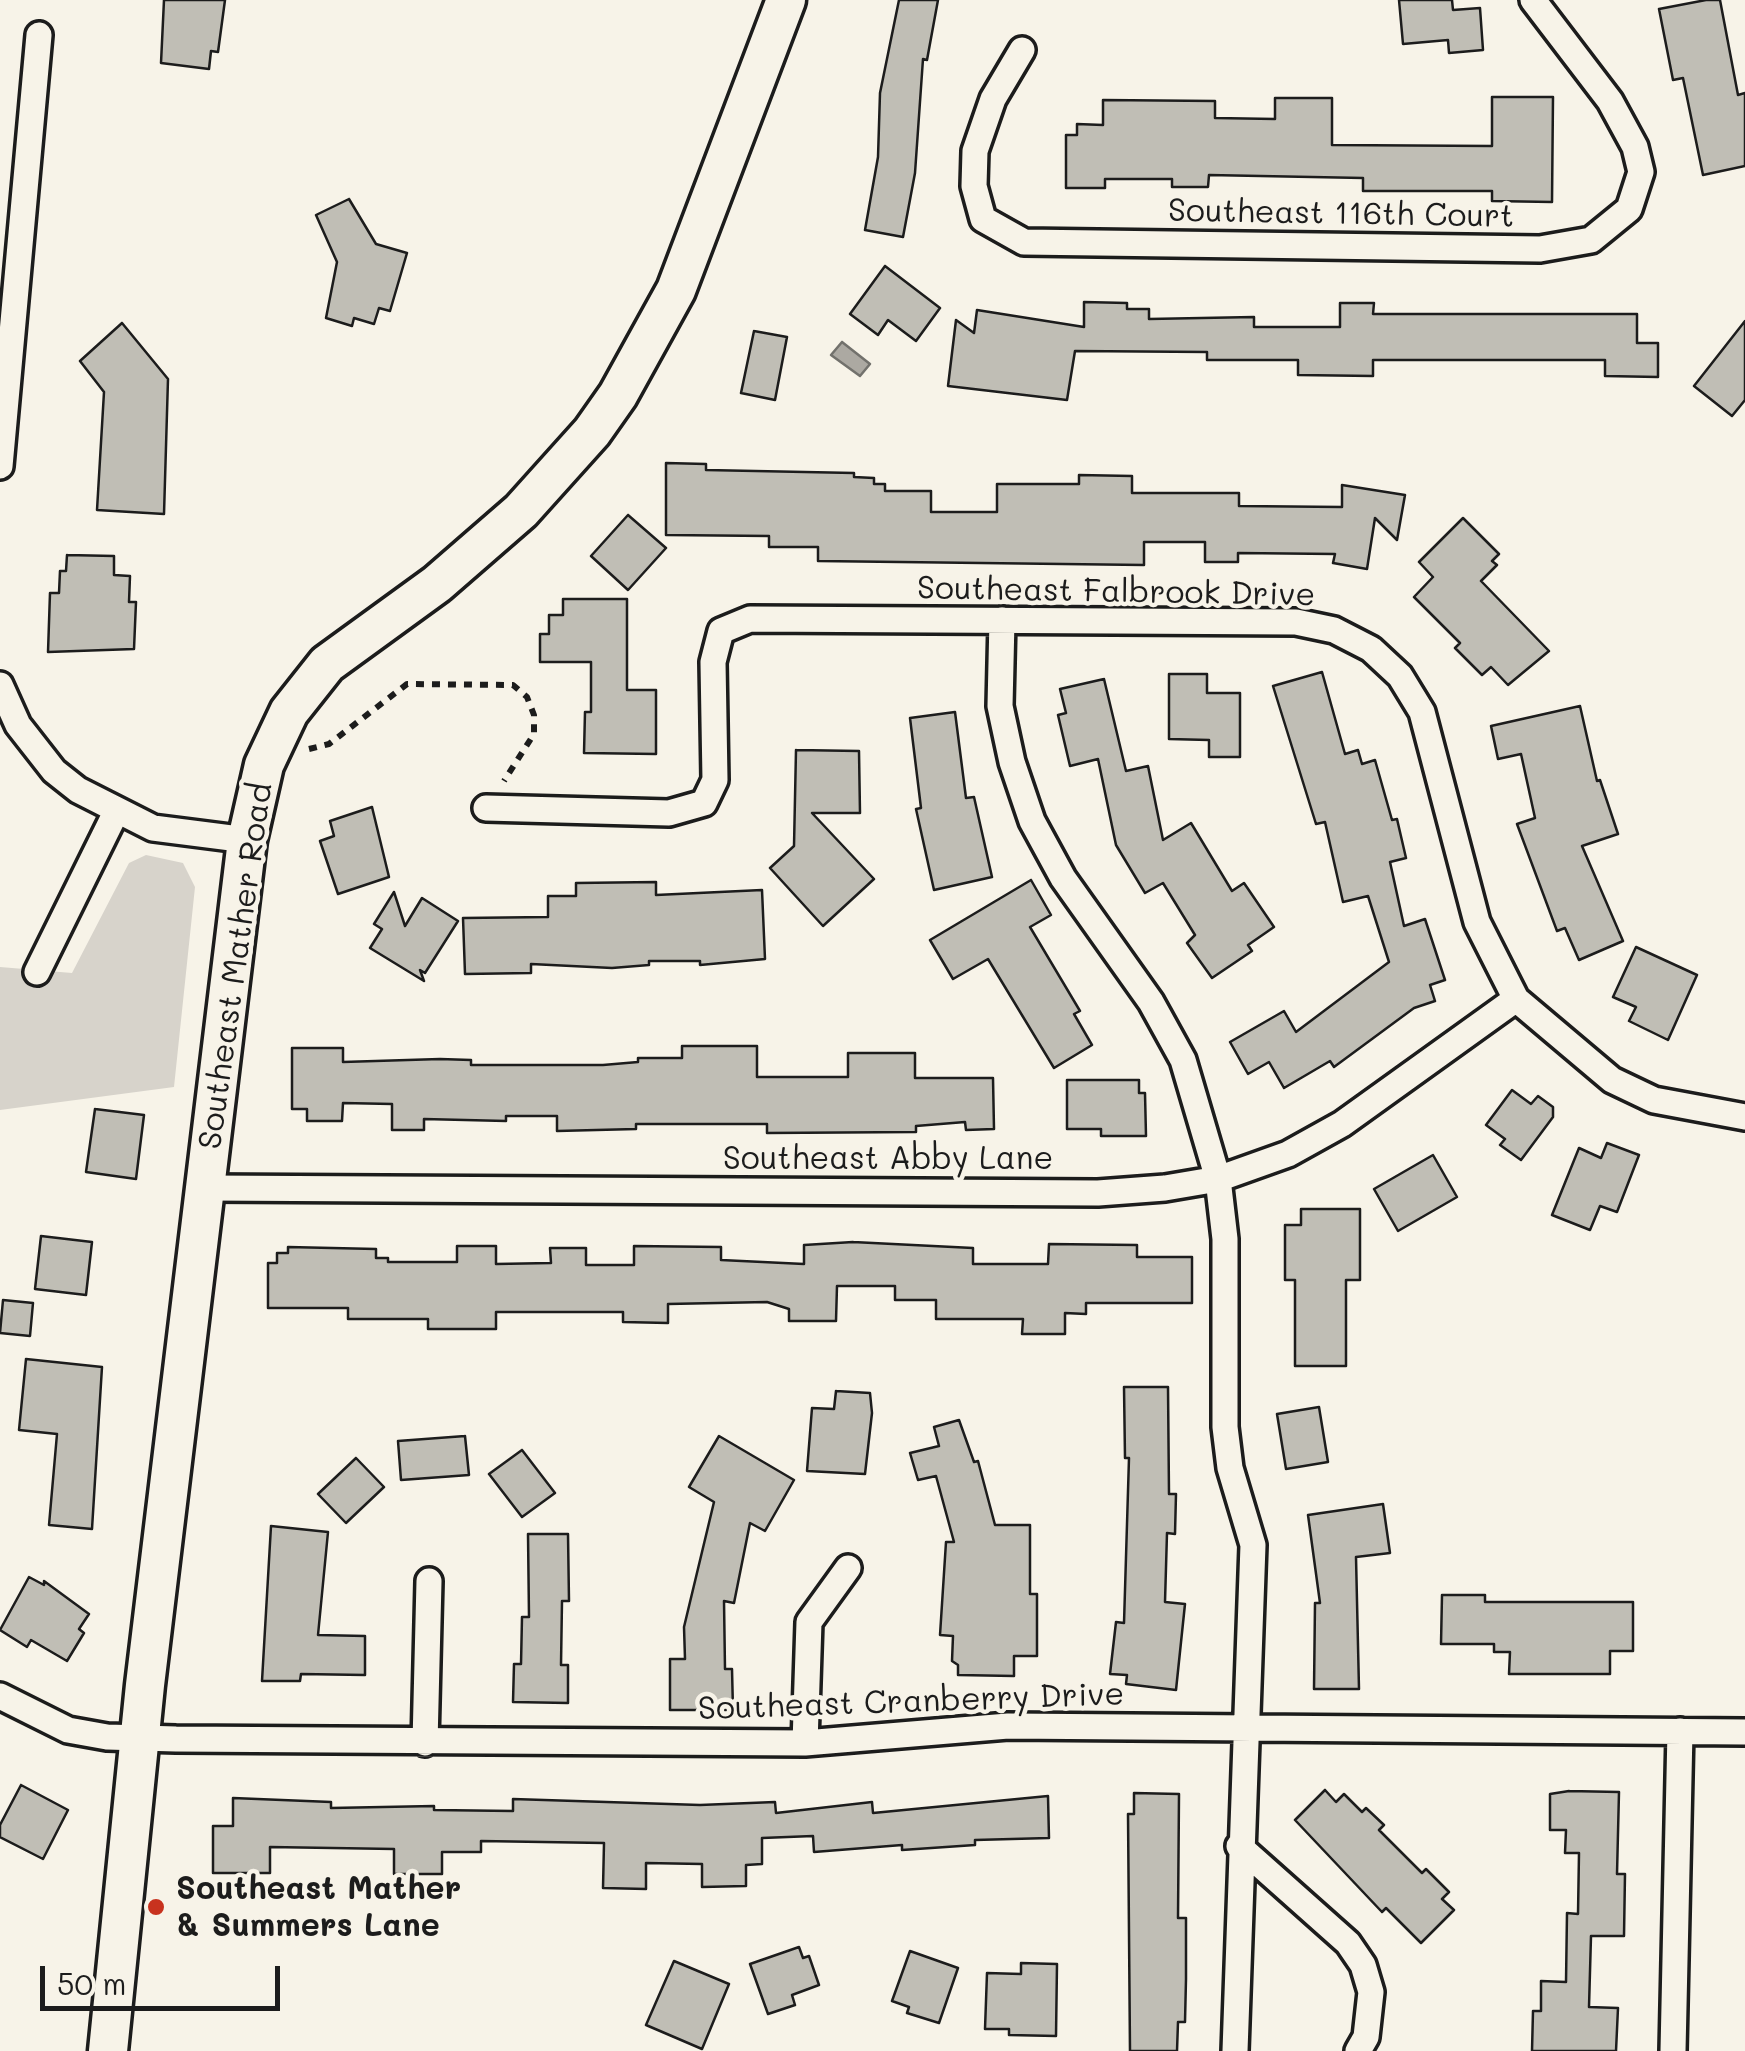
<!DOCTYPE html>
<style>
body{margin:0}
#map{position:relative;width:1745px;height:2051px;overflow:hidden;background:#f7f3e8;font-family:Mali,sans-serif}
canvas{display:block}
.scale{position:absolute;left:40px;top:1966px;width:240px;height:45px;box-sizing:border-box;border:5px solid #1c1c1c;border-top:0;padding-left:12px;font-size:30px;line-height:35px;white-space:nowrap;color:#1c1c1c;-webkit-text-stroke:8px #f7f3e8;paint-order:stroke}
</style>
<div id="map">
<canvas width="1745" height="2051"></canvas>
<div class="scale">50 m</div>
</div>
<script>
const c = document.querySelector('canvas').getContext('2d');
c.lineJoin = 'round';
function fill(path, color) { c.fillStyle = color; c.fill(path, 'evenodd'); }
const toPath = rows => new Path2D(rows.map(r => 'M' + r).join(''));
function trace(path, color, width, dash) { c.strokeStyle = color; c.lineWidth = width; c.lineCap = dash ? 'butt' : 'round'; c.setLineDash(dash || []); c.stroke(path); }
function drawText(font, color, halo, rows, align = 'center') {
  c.font = font + ' Mali,sans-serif'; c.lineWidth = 9; c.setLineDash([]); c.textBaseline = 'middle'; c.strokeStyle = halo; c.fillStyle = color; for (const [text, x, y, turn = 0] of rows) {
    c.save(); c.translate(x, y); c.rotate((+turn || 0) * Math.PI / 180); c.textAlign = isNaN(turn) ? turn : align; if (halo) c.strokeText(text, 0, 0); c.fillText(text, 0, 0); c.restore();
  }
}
fill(toPath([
 [146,855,183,863,195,887,174,1087,0,1110,0,967,72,973,129,863]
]), '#d7d3cb');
const water = toPath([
 [842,342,870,364,860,376,831,355,842,342]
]);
fill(water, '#aca9a2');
trace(water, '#72716c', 2.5);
const building = toPath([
 [164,0,225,0,218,52,211,51,209,69,161,63,164,0],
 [899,0,938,0,927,60,923,59,915,173,903,237,865,230,878,157,880,93,899,0],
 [1399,0,1452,0,1453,10,1480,8,1483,50,1449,53,1448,40,1403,44,1399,0],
 [1706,0,1720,0,1738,95,1745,93,1745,166,1703,175,1683,78,1673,80,1659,9,1706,0],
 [1492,97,1553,97,1552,202,1492,201,1492,191,1363,191,1363,178,1209,175,1208,187,1172,187,1172,179,1105,179,1105,188,1066,188,1066,135,1077,135,1077,124,1103,125,1103,100,1215,101,1215,118,1275,119,1275,98,1332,98,1332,145,1492,146,1492,97],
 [349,199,376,244,407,253,390,311,379,308,374,324,354,318,352,326,326,318,337,262,316,215,349,199],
 [885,266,940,308,916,341,888,320,878,335,850,314,885,266],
 [1084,302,1127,303,1127,309,1149,309,1149,319,1254,317,1254,327,1340,327,1340,303,1374,303,1373,314,1637,314,1637,343,1658,343,1658,377,1605,376,1605,360,1373,360,1373,376,1298,375,1298,360,1207,360,1207,352,1075,351,1067,400,948,386,956,320,974,333,977,310,1084,327,1084,302],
 [1745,321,1745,400,1732,416,1694,386,1745,321],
 [122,323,168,379,164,514,97,510,104,392,80,361,122,323],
 [754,331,787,337,775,400,741,393,754,331],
 [666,463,706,464,706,470,854,473,854,477,874,478,874,484,885,484,885,491,931,491,931,512,997,512,997,484,1079,484,1079,475,1132,476,1132,493,1239,493,1239,506,1342,507,1342,485,1405,495,1397,540,1375,518,1367,569,1333,563,1335,554,1238,553,1238,562,1205,562,1205,542,1144,542,1144,565,818,561,818,547,769,547,769,536,666,535,666,463],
 [628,515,666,548,628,590,591,556,628,515],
 [1463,518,1499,554,1492,561,1497,565,1481,581,1549,651,1508,685,1491,667,1482,675,1455,648,1460,643,1414,597,1433,577,1419,562,1463,518],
 [67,555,114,556,114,575,130,576,129,602,136,602,134,649,48,652,50,593,59,593,60,571,66,571,67,555],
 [563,599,627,599,627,690,656,690,656,754,584,753,585,712,591,712,591,662,540,662,540,634,549,634,549,615,563,615,563,599],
 [1322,672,1345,754,1358,750,1362,764,1375,760,1392,820,1397,819,1406,858,1390,862,1404,926,1425,919,1445,980,1430,985,1435,1001,1414,1008,1334,1067,1330,1061,1284,1088,1269,1062,1248,1074,1230,1042,1284,1011,1296,1032,1389,962,1368,896,1343,902,1325,822,1316,824,1273,686,1322,672],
 [1169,674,1207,674,1207,693,1240,693,1240,757,1209,757,1209,740,1169,739,1169,674],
 [1104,679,1126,771,1148,766,1163,840,1191,823,1232,891,1244,883,1274,927,1248,945,1252,951,1212,978,1187,943,1195,935,1163,883,1145,893,1116,845,1098,759,1070,766,1058,715,1066,713,1060,689,1104,679],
 [1580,706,1597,781,1600,780,1618,834,1582,846,1623,941,1579,960,1565,928,1557,931,1517,824,1535,818,1521,754,1498,759,1491,726,1580,706],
 [955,712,966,798,974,797,992,877,934,890,916,809,921,808,910,718,955,712],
 [796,750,859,751,860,813,812,813,874,879,823,926,770,868,794,846,796,750],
 [372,807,389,877,338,894,320,841,334,836,330,821,372,807],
 [1031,880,1051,915,1030,927,1080,1011,1074,1014,1092,1045,1054,1068,988,959,953,979,930,940,1031,880],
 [656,882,656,895,762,890,765,959,700,965,700,961,649,961,649,965,612,968,531,964,531,973,465,974,463,918,548,917,548,896,576,896,576,883,656,882],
 [394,892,405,926,422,898,458,921,425,973,420,970,424,981,370,948,382,929,374,924,394,892],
 [1636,947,1697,975,1668,1040,1629,1021,1636,1007,1613,997,1636,947],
 [682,1046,757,1046,757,1077,848,1077,848,1053,915,1053,915,1078,993,1078,994,1129,966,1130,965,1122,916,1126,916,1132,767,1133,767,1124,636,1124,636,1129,557,1131,557,1116,506,1116,506,1121,424,1119,424,1130,392,1130,392,1104,343,1103,342,1121,307,1121,307,1109,292,1109,292,1048,343,1048,343,1062,440,1059,471,1060,471,1065,603,1065,638,1062,638,1058,682,1058,682,1046],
 [1067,1080,1139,1080,1139,1093,1145,1093,1146,1136,1101,1136,1101,1129,1067,1129,1067,1080],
 [1512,1090,1531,1104,1538,1096,1553,1107,1553,1117,1521,1160,1500,1145,1505,1139,1486,1125,1512,1090],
 [95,1109,144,1115,136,1179,86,1172,95,1109],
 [1607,1143,1639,1155,1617,1212,1600,1206,1590,1230,1552,1215,1579,1148,1601,1158,1607,1143],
 [1433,1155,1457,1197,1398,1231,1374,1189,1433,1155],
 [1301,1209,1360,1209,1360,1280,1346,1280,1346,1366,1295,1366,1295,1280,1285,1280,1285,1225,1301,1225,1301,1209],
 [41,1236,92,1242,86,1295,35,1289,41,1236],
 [853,1242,973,1248,973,1264,1048,1264,1049,1244,1137,1245,1137,1257,1192,1257,1192,1303,1086,1303,1086,1314,1065,1313,1065,1334,1022,1334,1023,1319,936,1319,936,1300,895,1300,895,1286,837,1286,836,1321,789,1321,789,1309,767,1302,668,1304,668,1323,623,1322,623,1312,496,1312,496,1329,428,1329,428,1319,348,1319,348,1308,268,1308,268,1263,277,1263,277,1253,288,1253,288,1247,376,1249,376,1258,388,1258,388,1262,457,1262,457,1246,496,1246,496,1264,551,1263,550,1248,586,1248,586,1265,634,1265,634,1246,721,1247,721,1260,804,1264,804,1245,853,1242],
 [3,1300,33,1303,30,1336,0,1333,3,1300],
 [26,1359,102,1367,92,1529,49,1525,57,1434,19,1430,26,1359],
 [1124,1387,1168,1387,1169,1494,1176,1494,1175,1534,1167,1533,1165,1602,1185,1604,1176,1690,1126,1684,1127,1675,1110,1674,1116,1622,1124,1623,1129,1458,1125,1458,1124,1387],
 [836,1391,870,1393,872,1413,865,1474,807,1471,812,1408,834,1409,836,1391],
 [1319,1407,1328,1462,1286,1469,1277,1414,1319,1407],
 [959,1420,974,1462,978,1461,995,1525,1030,1525,1030,1594,1037,1594,1037,1656,1014,1656,1014,1676,958,1675,958,1665,952,1661,953,1636,940,1635,946,1542,954,1542,936,1476,918,1480,910,1453,939,1446,934,1427,959,1420],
 [465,1436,469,1475,401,1480,398,1441,465,1436],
 [719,1436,794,1480,765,1531,750,1523,734,1603,724,1601,725,1669,732,1669,733,1710,670,1710,670,1659,685,1659,684,1627,714,1502,689,1487,719,1436],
 [522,1450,555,1493,522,1517,489,1474,522,1450],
 [356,1458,384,1487,346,1523,318,1494,356,1458],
 [1383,1504,1390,1553,1356,1557,1359,1689,1314,1689,1315,1603,1320,1603,1308,1515,1383,1504],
 [271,1526,328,1532,318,1635,365,1636,365,1675,301,1674,300,1681,262,1681,271,1526],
 [528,1534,568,1534,569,1601,562,1601,561,1665,568,1665,568,1703,513,1702,514,1664,521,1664,522,1617,529,1617,528,1534],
 [29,1577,44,1585,44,1581,89,1614,79,1629,84,1633,67,1661,31,1640,27,1647,0,1630,29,1577],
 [1442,1595,1485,1595,1485,1602,1633,1602,1633,1651,1610,1651,1610,1674,1509,1674,1510,1652,1494,1652,1494,1644,1441,1644,1442,1595],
 [21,1785,68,1810,43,1859,0,1837,0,1825,21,1785],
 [1325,1790,1336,1802,1344,1794,1362,1812,1366,1808,1384,1825,1379,1830,1422,1873,1426,1869,1449,1892,1442,1899,1454,1910,1421,1943,1386,1908,1382,1912,1295,1820,1325,1790],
 [1569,1791,1619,1792,1617,1874,1625,1874,1624,1936,1591,1936,1589,2007,1618,2008,1616,2051,1532,2051,1533,2011,1541,2011,1541,1981,1566,1982,1567,1913,1578,1914,1579,1853,1565,1853,1566,1830,1550,1830,1550,1794,1569,1791],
 [1134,1793,1179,1794,1178,1918,1186,1918,1186,1979,1185,2022,1178,2022,1177,2051,1130,2051,1128,1814,1134,1814,1134,1793],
 [1048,1796,1049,1838,975,1840,975,1845,902,1850,902,1845,814,1852,813,1836,762,1838,762,1864,746,1865,746,1886,702,1887,702,1864,646,1863,646,1889,603,1888,604,1843,481,1841,481,1852,442,1852,442,1874,394,1874,394,1849,270,1847,270,1873,213,1873,213,1826,233,1826,233,1798,331,1802,331,1808,434,1806,434,1810,513,1811,513,1799,700,1805,775,1802,776,1813,872,1802,873,1813,1048,1796],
 [799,1947,803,1958,809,1956,819,1985,792,1995,795,2005,768,2014,750,1964,799,1947],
 [910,1951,958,1968,939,2023,907,2013,909,2007,892,2001,910,1951],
 [674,1961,729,1984,702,2049,646,2025,674,1961],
 [1021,1963,1057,1964,1056,2036,1009,2035,1009,2029,985,2029,987,1973,1021,1974,1021,1963]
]);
fill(building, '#c0beb5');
trace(building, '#1c1c1c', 2.5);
const street = toPath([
 [1022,50,993,99,975,151,974,186,983,219,1024,242,1540,249,1591,240,1629,209,1641,172,1635,147,1610,101,1533,0],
 [0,466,39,35],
 [1002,620,1000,706,1012,762,1032,821,1063,878,1151,1002,1183,1060,1218,1179,1225,1239,1225,1427,1230,1468,1253,1545,1235,2051],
 [0,685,18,725,54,771,78,790,153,828,247,840],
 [486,808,669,813,704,803,715,780,713,662,721,631,750,619,1296,622,1334,630,1371,649,1400,676,1422,712,1477,922,1516,999,1612,1080,1654,1100,1745,1117],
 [37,972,116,812],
 [206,1188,1098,1193,1165,1188,1218,1179,1288,1154,1342,1124,1516,999],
 [0,1696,68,1730,107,1737,176,1739,805,1743,1008,1726,1745,1732],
 [425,1743,429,1581],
 [805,1743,809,1622,848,1568],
 [1239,1846,1348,1943,1363,1965,1371,1992,1366,2037,1358,2051],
 [1673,2051,1680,1731]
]);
const secondary = toPath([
 [108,2051,145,1685,247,840,264,765,289,712,327,664,437,584,521,511,592,432,618,395,676,290,786,0]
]);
trace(street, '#1c1c1c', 32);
trace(secondary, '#1c1c1c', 45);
trace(toPath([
 [309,749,329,744,407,684,513,685,527,697,534,715,534,734,504,781]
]), '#1c1c1c', 6, [8, 8]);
trace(street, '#f7f3e8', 25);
trace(secondary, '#f7f3e8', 38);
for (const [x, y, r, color] of [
 [156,1907,10,"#c8321e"]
]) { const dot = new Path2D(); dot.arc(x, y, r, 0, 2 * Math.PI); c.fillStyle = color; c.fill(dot); trace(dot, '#f7f3e8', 4); }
drawText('32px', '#1c1c1c', '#f7f3e8', [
 ["Southeast 116th Court",1341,214,1],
 ["Southeast Falbrook Drive",1116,592,1],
 ["Southeast Mather Road",236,966,-82],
 ["Southeast Abby Lane",888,1159],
 ["Southeast Cranberry Drive",911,1702,-2]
]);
drawText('bold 32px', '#1c1c1c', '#f7f3e8', [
 ["Southeast Mather",176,1889],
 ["& Summers Lane",176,1926]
], 'left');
</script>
